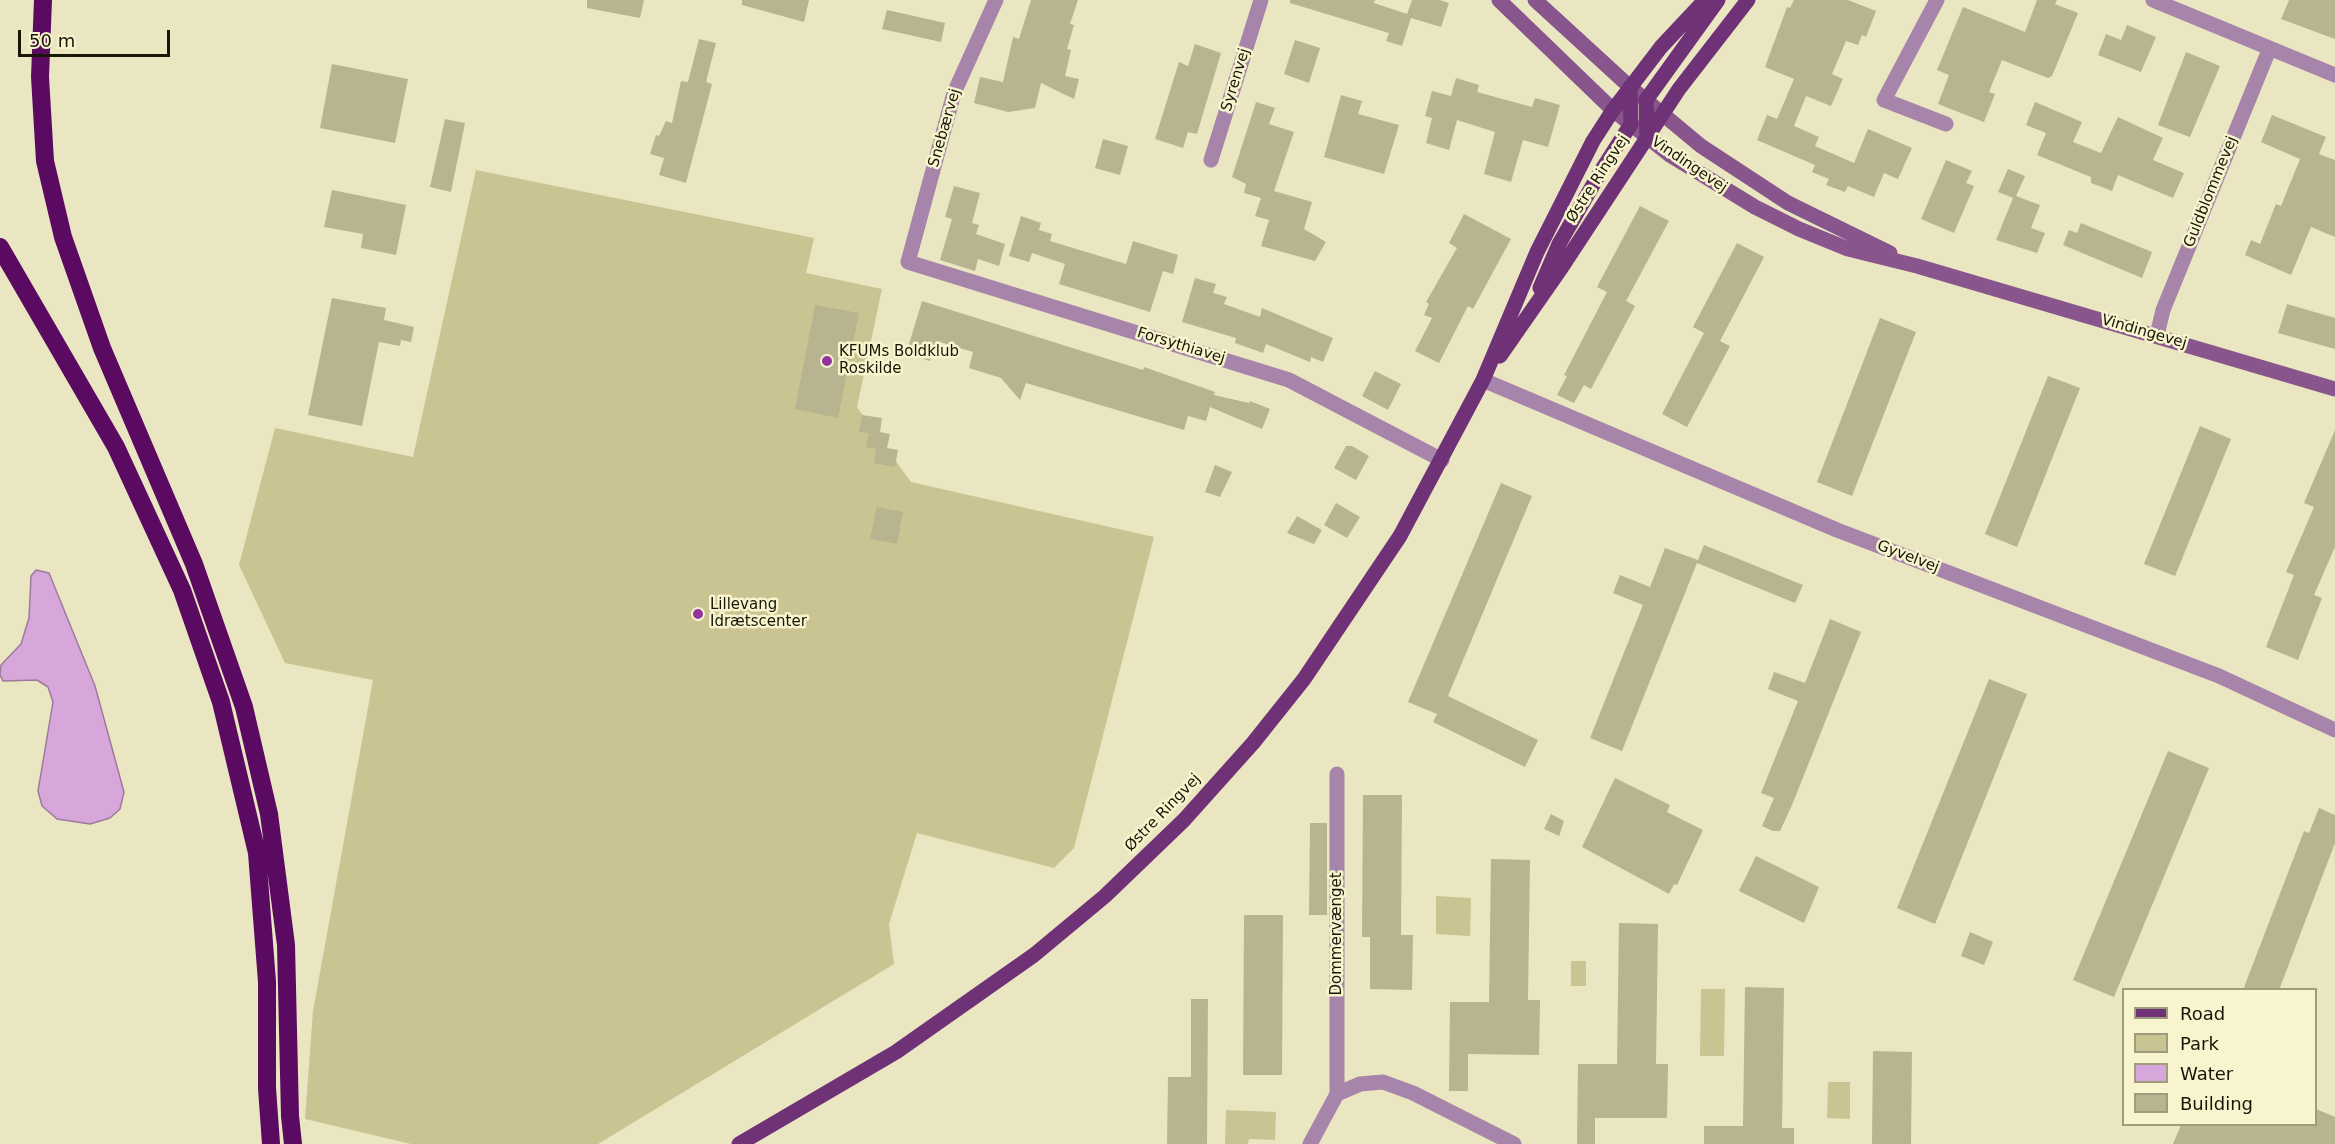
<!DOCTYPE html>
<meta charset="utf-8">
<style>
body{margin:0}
#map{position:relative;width:2335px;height:1144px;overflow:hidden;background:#eae6c1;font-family:"DejaVu Sans",sans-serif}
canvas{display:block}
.legend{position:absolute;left:2122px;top:988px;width:195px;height:138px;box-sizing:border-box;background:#f8f4ce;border:2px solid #9e9b7f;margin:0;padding:8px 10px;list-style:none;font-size:18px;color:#171608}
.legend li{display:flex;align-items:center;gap:12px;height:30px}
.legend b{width:30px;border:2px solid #9e9b7f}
.scale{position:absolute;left:18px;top:30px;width:152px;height:27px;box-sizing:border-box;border:3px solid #171608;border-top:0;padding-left:8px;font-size:18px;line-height:21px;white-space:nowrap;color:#171608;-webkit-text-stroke:4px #f8f4ce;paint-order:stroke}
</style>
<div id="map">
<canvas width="2335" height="1144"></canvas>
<ul class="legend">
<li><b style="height:8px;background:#703276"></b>Road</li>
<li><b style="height:16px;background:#cac492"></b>Park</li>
<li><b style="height:16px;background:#d7a6da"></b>Water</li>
<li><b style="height:16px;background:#b8b490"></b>Building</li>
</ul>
<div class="scale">50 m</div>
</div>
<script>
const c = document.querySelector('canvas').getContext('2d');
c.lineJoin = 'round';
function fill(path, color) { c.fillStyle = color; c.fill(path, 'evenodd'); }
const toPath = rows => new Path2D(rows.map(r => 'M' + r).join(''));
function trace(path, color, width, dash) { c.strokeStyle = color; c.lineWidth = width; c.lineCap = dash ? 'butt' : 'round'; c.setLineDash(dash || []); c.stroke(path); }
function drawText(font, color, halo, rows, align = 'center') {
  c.font = font + ' "DejaVu Sans",sans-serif'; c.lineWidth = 5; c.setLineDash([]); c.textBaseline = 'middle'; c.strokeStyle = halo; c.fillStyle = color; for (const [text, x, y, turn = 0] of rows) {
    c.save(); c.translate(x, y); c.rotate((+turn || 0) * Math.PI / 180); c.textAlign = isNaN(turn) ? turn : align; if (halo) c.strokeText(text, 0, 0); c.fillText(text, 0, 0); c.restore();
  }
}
fill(toPath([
 [476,170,814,238,806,273,882,289,857,407,911,482,1154,537,1074,848,1054,868,917,833,889,924,894,964,598,1144,411,1144,305,1119,313,1011,373,680,285,663,239,565,275,428,413,457],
 [1436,896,1471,898,1470,936,1436,934],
 [1571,961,1586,961,1586,986,1571,986],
 [1701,989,1725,989,1724,1056,1700,1056],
 [1828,1082,1850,1082,1850,1119,1827,1118],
 [1226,1110,1276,1112,1275,1140,1249,1139,1248,1144,1225,1144]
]), '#cac492');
const water = toPath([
 [36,570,49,573,95,686,124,792,120,809,110,818,90,824,57,819,42,806,38,791,53,702,48,687,37,680,3,681,0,675,1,665,21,644,29,618,31,576,36,570]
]);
fill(water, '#d7a6da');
trace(water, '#9d7b9b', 1.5);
fill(toPath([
 [587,0,644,0,640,18,587,8],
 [742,0,809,0,804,22,742,5],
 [1031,0,1078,0,1070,24,1074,25,1067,49,1071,50,1065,76,1079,79,1074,99,1041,83,1035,108,1008,112,974,103,980,77,1003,82,1013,37,1019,39],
 [1290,0,1375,0,1374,3,1407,14,1412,0,1440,0,1449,3,1441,27,1411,18,1402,46,1386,41,1389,33,1290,3],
 [1794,0,1848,0,1876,11,1866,37,1862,35,1858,45,1846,41,1832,74,1843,79,1831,106,1806,96,1794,126,1819,137,1815,146,1854,163,1868,129,1912,148,1898,179,1884,173,1874,197,1848,186,1845,192,1826,185,1829,179,1812,172,1815,165,1757,140,1767,115,1777,119,1794,79,1765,67,1787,7,1790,8],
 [2037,0,2057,0,2055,4,2078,13,2052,76,2048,78,2002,60,1989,92,1995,94,1984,122,1938,104,1949,75,1937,70,1963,7,2025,32],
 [2289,0,2335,0,2335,39,2281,19],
 [887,10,945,23,941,42,882,29],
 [2127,25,2156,37,2141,72,2098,55,2106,34,2121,40],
 [699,39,716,43,706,82,712,84,686,183,659,175,664,158,650,154,656,135,659,136,666,121,672,123,681,81,688,82],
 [1295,40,1320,48,1309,83,1284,74],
 [1195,44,1221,53,1197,134,1188,132,1183,148,1155,139,1179,62,1188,66],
 [2186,52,2220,66,2190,137,2158,125],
 [332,64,408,79,395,143,320,128],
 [1456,78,1479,85,1477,92,1532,107,1535,98,1560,105,1548,147,1523,140,1511,182,1484,174,1495,132,1457,120,1449,150,1426,143,1432,118,1425,116,1432,91,1451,96],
 [1341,95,1362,101,1358,114,1399,125,1384,174,1324,157],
 [1256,102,1275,108,1269,124,1294,132,1274,191,1312,202,1304,229,1326,242,1315,261,1261,246,1269,220,1255,216,1261,198,1244,193,1246,184,1232,177],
 [2035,102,2082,122,2073,142,2101,153,2118,117,2163,138,2153,160,2184,173,2173,198,2118,175,2112,191,2091,183,2091,177,2037,155,2046,133,2026,125],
 [2272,115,2326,137,2319,154,2335,160,2335,237,2311,227,2291,275,2245,255,2251,240,2260,244,2276,204,2281,206,2300,159,2261,142],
 [445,119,465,123,451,192,430,187],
 [1103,139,1128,146,1120,175,1095,168],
 [1946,160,1972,171,1966,183,1974,186,1954,233,1921,219],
 [2008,169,2025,176,2016,196,2040,205,2031,228,2045,233,2037,253,1996,240,2013,198,1998,192],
 [954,186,980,193,972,223,979,225,976,234,1005,244,999,266,978,259,975,271,940,260,952,219,945,217],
 [332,190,406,205,396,255,361,248,363,234,324,227],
 [1640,206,1669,221,1626,301,1635,306,1591,389,1584,385,1574,403,1557,395,1567,376,1564,375,1607,292,1597,287],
 [1464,214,1511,239,1473,309,1468,306,1439,363,1415,351,1432,318,1424,315,1429,304,1426,302,1457,248,1449,243],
 [1021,216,1041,223,1039,230,1052,234,1050,241,1126,264,1133,241,1178,255,1173,274,1163,271,1150,312,1059,284,1065,264,1032,253,1029,262,1009,256],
 [2081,223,2152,252,2142,278,2063,245,2069,230,2077,233],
 [1737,243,1764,257,1720,341,1730,346,1687,427,1662,414,1704,333,1693,327],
 [1195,278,1216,284,1213,293,1227,297,1224,304,1260,317,1262,308,1333,338,1323,362,1311,357,1310,362,1266,344,1263,353,1235,343,1236,338,1182,322],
 [332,298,386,308,384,320,414,327,411,342,401,340,400,346,379,342,362,426,308,415],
 [922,301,1143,370,1144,367,1215,392,1214,395,1249,403,1250,401,1270,409,1262,429,1210,407,1206,421,1188,416,1184,430,1026,383,1020,400,1001,378,969,368,973,352,937,341,930,361,906,354],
 [2287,304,2335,318,2335,349,2278,333],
 [815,305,859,313,838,418,795,409],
 [1880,318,1916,332,1852,496,1817,482],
 [1375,371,1401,384,1388,410,1362,396],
 [2048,376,2080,388,2017,547,1985,534],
 [862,415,882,418,880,432,890,434,887,448,898,450,895,467,874,463,876,449,866,447,869,433,859,432],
 [2200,426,2231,439,2175,576,2144,564],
 [2335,430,2335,547,2314,595,2322,598,2298,660,2266,647,2294,575,2286,572,2314,507,2304,503],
 [1346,446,1352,446,1369,456,1356,480,1334,468],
 [1215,465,1232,472,1220,497,1205,492],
 [1501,483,1532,496,1448,696,1538,740,1525,767,1433,722,1437,714,1408,702],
 [1336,503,1360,517,1347,538,1324,525],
 [877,507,903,512,897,544,870,539],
 [1297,516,1322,530,1314,544,1287,533],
 [1704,545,1803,585,1795,603,1697,563,1622,751,1590,738,1643,605,1613,593,1620,575,1650,587,1665,548,1698,560],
 [1830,619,1861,632,1792,805,1780,831,1773,831,1762,826,1774,798,1761,793,1798,701,1768,689,1774,672,1805,683],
 [1989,679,2027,694,1935,924,1897,908],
 [2168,751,2209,768,2114,997,2073,980],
 [1615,778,1670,805,1667,812,1703,830,1677,885,1674,884,1669,894,1582,847],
 [1363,795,1402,795,1401,935,1413,935,1412,990,1370,989,1370,937,1362,937],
 [2319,808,2335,815,2335,843,2279,990,2243,990,2304,831,2309,833],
 [1551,814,1564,821,1559,836,1544,829],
 [1310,823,1327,823,1327,915,1309,915],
 [1756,856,1819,887,1804,923,1739,891],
 [1491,859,1530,860,1528,1000,1540,1000,1539,1055,1468,1054,1468,1091,1449,1091,1450,1002,1489,1002],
 [1244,915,1283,915,1282,1075,1243,1075],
 [1619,923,1658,924,1656,1064,1668,1064,1667,1118,1595,1118,1595,1144,1577,1144,1578,1064,1617,1064],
 [1970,932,1993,942,1984,965,1961,956],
 [1745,987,1784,988,1782,1128,1794,1128,1794,1144,1704,1144,1704,1126,1743,1126],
 [1191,999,1208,999,1207,1144,1167,1144,1168,1077,1191,1077],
 [1873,1051,1912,1052,1911,1144,1872,1144],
 [2316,1109,2335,1117,2335,1144,2173,1144,2181,1125,2316,1125]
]), '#b8b490');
trace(toPath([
 [996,0,954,93,908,262,1289,380,1442,460],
 [1937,0,1884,100,1946,124],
 [2153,0,2335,75],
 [1211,160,1261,0],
 [2157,335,2163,310,2269,50],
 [1483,380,1837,530,2219,676,2335,730],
 [1337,1094,1360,1084,1383,1082,1413,1093,1514,1144],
 [1310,1144,1337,1094,1337,774]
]), '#a784aa', 15);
trace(toPath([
 [1499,0,1613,110,1670,155,1755,207,1799,229,1848,249,1917,266,2335,389],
 [1535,0,1630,87,1701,146,1788,203,1890,253]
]), '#88558c', 15);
trace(toPath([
 [1647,137,1646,100,1718,0],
 [1540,288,1559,244,1601,171,1631,124,1630,87],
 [1500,356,1562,267,1679,89,1748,0],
 [739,1144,896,1052,1034,955,1105,896,1184,820,1253,743,1304,679,1400,536,1483,380,1537,252,1593,141,1613,110,1661,47,1705,0]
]), '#703276', 15);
trace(toPath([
 [43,0,40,77,45,161,63,237,102,348,194,564,244,707,269,814,286,945,290,1116,293,1144],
 [0,247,116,447,182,590,221,702,257,853,267,982,267,1088,271,1144]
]), '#5b0a62', 18);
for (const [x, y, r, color] of [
 [827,361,6,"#93349c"],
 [698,614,6,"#93349c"]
]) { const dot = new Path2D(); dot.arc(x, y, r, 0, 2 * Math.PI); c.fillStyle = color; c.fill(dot); trace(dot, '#f8f4ce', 2); }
drawText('15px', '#171608', '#f8f4ce', [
 ["Syrenvej",1236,80,-73],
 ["Snebærvej",945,128,-74],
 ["Vindingevej",1689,165,34],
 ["Østre Ringvej",1598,179,-57],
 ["Guldblommevej",2211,192,-68],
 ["Vindingevej",2144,332,16],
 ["Forsythiavej",1181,346,17],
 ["Gyvelvej",1908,557,21],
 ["Østre Ringvej",1163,813,-46],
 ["Dommervænget",1337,934,-90]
]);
drawText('15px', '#171608', '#f8f4ce', [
 ["KFUMs Boldklub",839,352],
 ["Roskilde",839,369],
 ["Lillevang",710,605],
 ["Idrætscenter",710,622]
], 'left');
</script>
